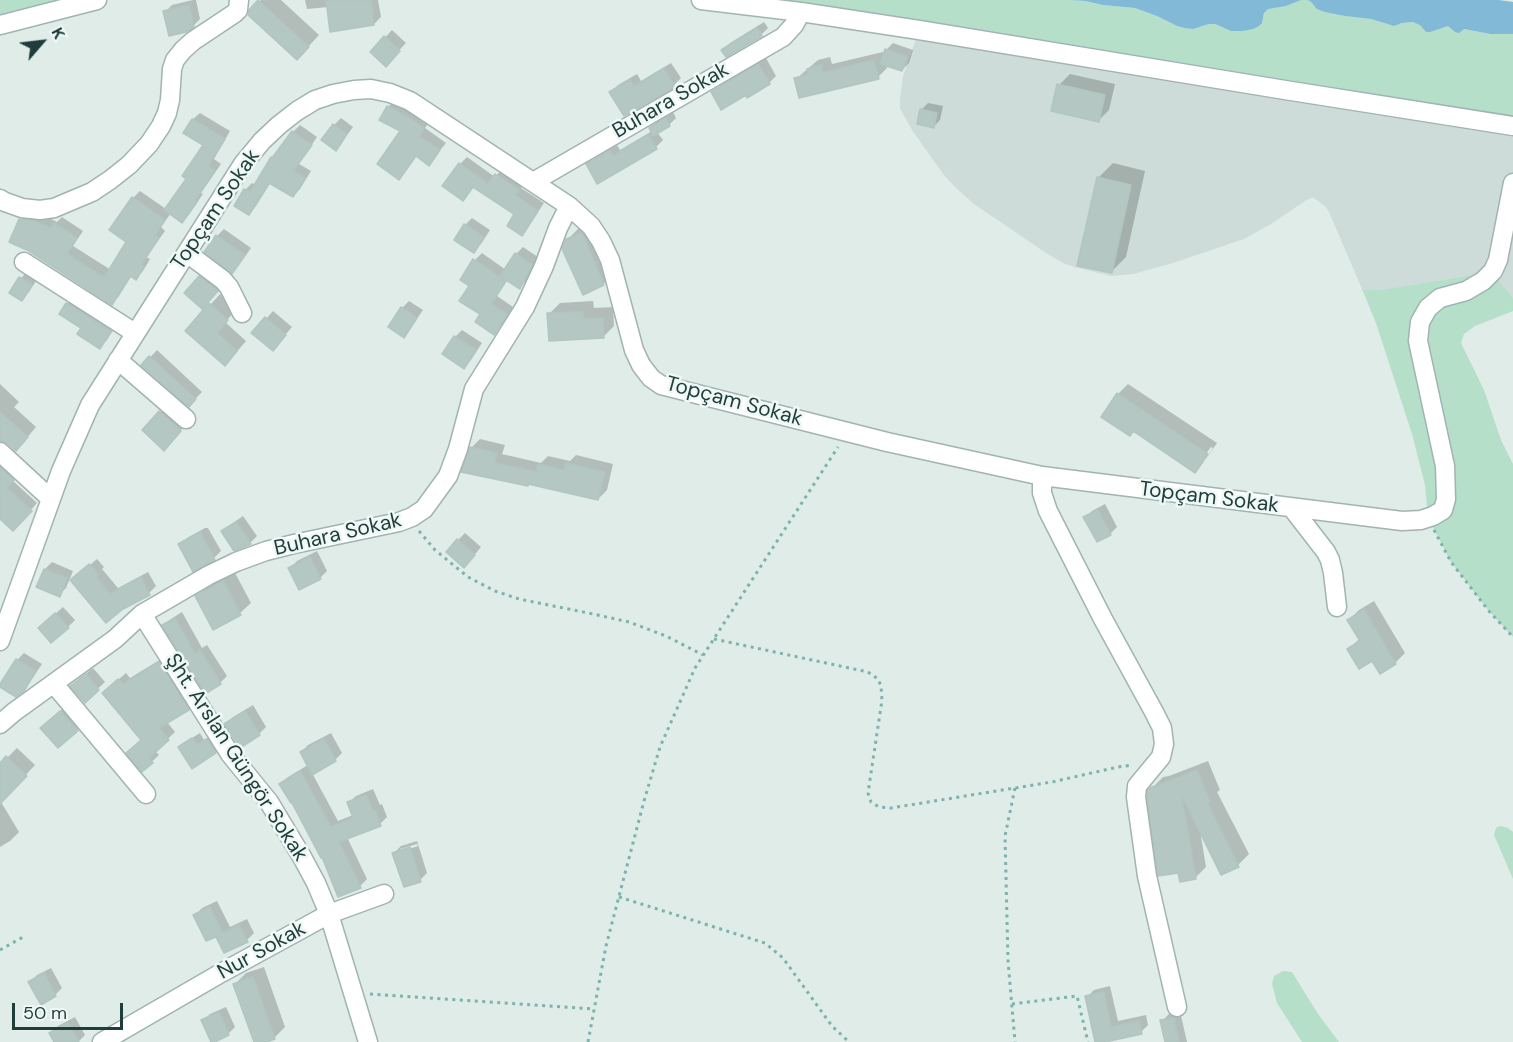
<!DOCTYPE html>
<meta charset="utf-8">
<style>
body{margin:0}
#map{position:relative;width:1513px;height:1042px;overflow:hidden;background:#dfece8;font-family:"DM Sans",sans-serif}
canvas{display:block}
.north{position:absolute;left:12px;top:12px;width:60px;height:60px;-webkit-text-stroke:4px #eff8f5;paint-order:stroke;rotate:62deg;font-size:16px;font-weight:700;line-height:24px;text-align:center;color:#1e3d3b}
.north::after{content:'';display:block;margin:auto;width:21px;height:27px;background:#1e3d3b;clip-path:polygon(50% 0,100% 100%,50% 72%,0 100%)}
.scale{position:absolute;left:12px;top:1003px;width:111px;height:27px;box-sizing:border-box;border:3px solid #1e3d3b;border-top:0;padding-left:8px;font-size:18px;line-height:21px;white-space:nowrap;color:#1e3d3b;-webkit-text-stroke:4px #eff8f5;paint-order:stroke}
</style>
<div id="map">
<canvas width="1513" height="1042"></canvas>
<div class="north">K</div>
<div class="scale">50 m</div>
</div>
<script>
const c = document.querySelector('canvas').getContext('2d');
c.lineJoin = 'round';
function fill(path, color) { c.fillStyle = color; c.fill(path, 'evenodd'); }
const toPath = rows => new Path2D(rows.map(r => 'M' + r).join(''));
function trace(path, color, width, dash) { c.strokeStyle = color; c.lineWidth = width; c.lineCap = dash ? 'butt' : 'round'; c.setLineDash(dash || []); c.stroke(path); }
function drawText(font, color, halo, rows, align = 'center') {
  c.font = font + ' "DM Sans",sans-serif'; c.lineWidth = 5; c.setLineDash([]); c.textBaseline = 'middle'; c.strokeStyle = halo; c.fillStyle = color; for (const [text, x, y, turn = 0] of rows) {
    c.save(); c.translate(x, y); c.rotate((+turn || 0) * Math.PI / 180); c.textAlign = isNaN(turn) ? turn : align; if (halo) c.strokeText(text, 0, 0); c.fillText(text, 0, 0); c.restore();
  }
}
fill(toPath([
 [919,30,1513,126,1513,298,1500,282,1382,290,1362,289,1329,212,1326,207,1314,198,1311,198,1305,201,1271,224,1244,239,1173,263,1133,274,1111,276,1075,267,1065,264,1046,253,974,204,956,188,944,175,912,130,900,108,900,99,903,76]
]), '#cddcd8');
fill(toPath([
 [0,0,97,0,0,25],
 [701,0,1070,0,1085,1,1103,5,1135,8,1157,16,1177,26,1193,29,1209,24,1215,24,1223,28,1262,23,1264,13,1268,8,1286,6,1300,0,1306,0,1310,1,1314,6,1345,16,1371,19,1394,26,1402,23,1413,22,1420,24,1426,32,1448,26,1455,32,1459,32,1464,29,1489,34,1513,34,1513,126],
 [1481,274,1489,275,1500,282,1513,298,1513,311,1475,326,1464,334,1461,343,1484,390,1501,440,1513,464,1513,637,1488,610,1451,562,1428,518,1425,485,1412,434,1376,323,1362,289,1382,290],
 [1501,826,1508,828,1513,832,1513,879,1494,835,1495,831,1497,827],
 [1283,971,1292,972,1318,1014,1339,1042,1302,1042,1277,1003,1272,984,1274,976]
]), '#b5dfc9');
fill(toPath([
 [1070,0,1301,0,1286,6,1268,9,1264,13,1262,23,1259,26,1253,29,1242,31,1231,31,1215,24,1209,24,1193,29,1185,28,1177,26,1157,16,1135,8,1103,5,1085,1],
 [1306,0,1499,0,1513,2,1513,34,1490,34,1464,29,1459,33,1455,32,1448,26,1430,32,1426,32,1420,25,1413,22,1402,23,1394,26,1371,19,1345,16,1325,12,1317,9,1310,1]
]), '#81b9d7');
fill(toPath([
 [193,0,196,0,200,19,193,26,165,12,172,5],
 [261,0,281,0,319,35,307,48,251,11],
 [305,0,378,0,381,17,374,24,328,7,307,9],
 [764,22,768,28,761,35,723,50,730,43],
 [392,30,406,43,386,64,372,52],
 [893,43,913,50,909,63,902,70,887,64,887,68,878,77,796,79,818,60,830,57,832,64,883,52,884,56,886,50],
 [766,58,776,76,769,83,746,93,712,92,719,86],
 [671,63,681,78,674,85,624,114,611,92,618,85,637,74,641,81],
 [1070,74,1115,84,1109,110,1098,121,1059,85],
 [395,100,430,121,425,128,446,143,429,164,402,131,388,107],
 [928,103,943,106,940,120,933,127,921,110],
 [673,112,676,118,669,125,657,132,663,140,656,147,588,165,595,158,617,145,620,150,652,131,651,128,657,121],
 [200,113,230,131,214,159,221,164,201,193,203,194,189,214,182,221,171,213,161,227,165,231,146,257,150,259,143,271,136,278,132,275,119,296,112,303,21,220,28,213,42,214,57,222,62,217,83,231,73,246,111,270,128,242,111,230,133,198,140,191,166,209,188,178,205,145,185,132,193,119],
 [341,118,353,127,342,142,335,149,334,125],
 [300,125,317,137,299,164,311,171,300,189,293,196,271,182,256,206,249,213,245,190,252,183,256,185,293,132],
 [467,157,495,177,503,168,525,182,521,188,544,203,528,227,521,234,516,214,474,186,463,199,460,164],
 [1113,163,1145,171,1126,257,1111,272,1098,178],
 [472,218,490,230,481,244,474,251,465,225],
 [593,223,614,273,603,284,567,240,578,229],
 [224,229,251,248,239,265,232,272,206,251,217,236],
 [523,247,538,257,527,280,520,287,508,279,497,296,513,307,501,326,494,333,482,314,471,285,475,260,482,253,506,270,516,254],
 [207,270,223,283,209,300,200,277],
 [28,271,38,278,29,292,22,299,21,278],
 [220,294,237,309,225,322,246,341,235,354,187,331],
 [75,297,117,324,107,340,100,347,83,327,61,314,68,303],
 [409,301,423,310,410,329,404,336,402,308],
 [593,301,594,308,613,307,614,326,603,337,549,314,560,303],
 [273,311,292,327,279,342,254,333],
 [462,330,482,343,471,360,464,367,444,354,455,337],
 [157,350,202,392,189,405,143,365],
 [0,384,19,402,14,407,36,427,25,440,8,442,0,440],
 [1128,384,1217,443,1204,462,1213,448,1211,447,1200,462,1204,462,1195,471,1134,430,1103,417,1118,394],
 [167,405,187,423,171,442,144,430],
 [480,439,505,445,502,454,541,463,548,456,570,461,576,455,613,464,607,490,598,499,530,483,527,485,471,448],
 [6,460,20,472,12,480,37,503,20,522,0,517,0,465],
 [1105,504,1117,527,1110,534,1085,518,1092,511],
 [243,516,257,536,250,543,235,549,223,532,230,525],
 [205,528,208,528,221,551,214,558,180,545,187,538],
 [465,533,481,547,471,559,458,540],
 [317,551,327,571,320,578,290,568,297,561],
 [97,559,104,567,102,569,118,588,148,572,156,586,149,593,122,608,79,574],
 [52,562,73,571,66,588,59,595,45,569],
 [234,571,251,603,240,613,197,597,207,586],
 [1374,601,1405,653,1395,663,1380,672,1372,659,1349,649,1360,638,1349,620,1359,610],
 [63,607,75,620,68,627,47,621],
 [182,612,202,648,207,645,227,676,220,683,164,626,171,619],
 [24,653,42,664,30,682,23,690,17,660],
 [166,656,195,702,188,709,167,722,175,732,155,751,159,755,143,770,143,740,111,686,126,673,130,678],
 [93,668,105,682,85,701,79,679],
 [67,705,83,723,77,730,49,721],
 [253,705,266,727,259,734,226,724,233,717],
 [200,733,204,740,215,733,222,745,215,752,180,748,187,741],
 [331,733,342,753,335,760,312,773,338,821,353,815,348,803,356,796,373,789,380,805,382,804,387,817,380,824,347,837,367,879,360,886,323,855,293,801,281,784,288,777,308,765,301,752,308,745],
 [17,748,35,765,1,802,19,832,10,841,0,847,0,765],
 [1208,761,1220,790,1217,792,1249,854,1238,865,1200,830,1206,867,1195,878,1149,791,1163,777,1169,776],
 [417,841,427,873,420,880,394,853,401,846],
 [417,844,418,846,400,852,400,849],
 [217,901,230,927,247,919,254,933,247,940,216,935,195,915,202,908],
 [264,967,285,1027,274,1038,263,1042,255,1042,235,984,246,973],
 [51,968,62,988,55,995,30,982,37,975],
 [1110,986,1118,1021,1146,1015,1148,1025,1141,1032,1097,1042,1087,997,1094,990],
 [226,1007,235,1027,228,1034,203,1021,210,1014],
 [1180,1011,1187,1042,1167,1042,1162,1021,1169,1014],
 [75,1017,85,1035,78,1042,55,1042,51,1033,58,1026]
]), '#0003');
const building = toPath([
 [258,0,309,47,297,60,248,15,249,10,258,0],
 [326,0,371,0,374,25,330,32,326,0],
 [189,5,194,27,186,32,169,36,163,11,189,5],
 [757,28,762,36,726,57,721,50,757,28],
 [384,36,400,51,386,67,370,52,384,36],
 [885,49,907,57,902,71,880,64,885,49],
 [874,60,879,79,799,98,794,78,808,75,807,69,821,65,823,73,874,60],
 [758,64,770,84,747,98,746,95,721,110,711,92,758,64],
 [664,68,675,87,624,116,609,92,630,80,634,87,664,68],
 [1057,84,1105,95,1099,122,1051,111,1057,84],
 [387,106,411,119,424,128,419,136,440,150,429,166,416,156,399,180,377,164,400,131,379,120,387,106],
 [920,109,937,113,934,128,917,124,920,109],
 [665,118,670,126,653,136,649,128,665,118],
 [192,119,225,139,208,166,215,171,195,200,197,202,182,223,164,210,186,179,182,176,203,145,183,133,192,119],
 [333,124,347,134,336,151,321,140,333,124],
 [292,131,312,145,293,171,305,178,293,197,269,183,249,215,234,206,244,189,250,192,271,157,272,158,292,131],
 [648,135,657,149,597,184,586,164,610,151,613,156,648,135],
 [459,163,488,184,495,174,519,190,515,195,538,211,522,236,507,226,514,214,473,187,463,201,442,186,459,163],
 [1097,177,1131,185,1112,273,1077,266,1097,177],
 [132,197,165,220,155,235,159,238,141,265,144,267,136,280,130,276,112,305,29,251,9,242,19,219,34,221,51,228,54,223,77,238,67,254,103,277,105,276,126,242,109,230,132,197],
 [464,224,484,237,474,253,454,240,464,224],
 [582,233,604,285,583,295,562,249,566,239,582,233],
 [216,235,245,255,232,274,204,252,216,235],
 [515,253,532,265,520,289,500,276,515,253],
 [473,259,506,281,491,304,507,314,494,335,475,322,480,314,459,301,469,286,460,280,473,259],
 [199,276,218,291,202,309,184,293,199,276],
 [19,277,32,285,22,301,9,293,19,277],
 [66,303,111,331,100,349,77,334,81,328,59,314,66,303],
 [209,303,228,320,217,333,237,351,225,366,185,331,209,303],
 [401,307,417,318,404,338,388,327,401,307],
 [583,312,583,319,603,318,604,338,549,341,547,313,583,312],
 [265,317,286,335,273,351,251,333,265,317],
 [454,336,476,350,464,369,442,354,454,336],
 [149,356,196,399,189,407,141,365,149,356],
 [1117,393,1208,454,1195,473,1133,431,1130,436,1101,417,1117,393],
 [159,411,181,431,164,451,142,430,159,411],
 [0,412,28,437,16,451,7,443,0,441,0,412],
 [470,447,497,453,495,463,536,472,538,464,564,470,566,463,605,472,598,500,528,484,528,486,461,472,470,447],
 [0,467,14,480,7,488,32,511,13,531,0,519,0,467],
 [1098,510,1111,535,1097,542,1083,517,1098,510],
 [236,522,251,544,234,551,221,531,236,522],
 [200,532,215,560,193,572,178,544,200,532],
 [457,539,475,555,464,568,446,552,457,539],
 [310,557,321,579,299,590,288,568,310,557],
 [89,564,99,575,96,577,110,594,141,577,150,595,123,609,106,623,70,580,89,564],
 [44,569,67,578,60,597,36,587,44,569],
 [223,581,241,615,213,630,195,596,223,581],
 [1364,610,1396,664,1380,674,1372,661,1359,669,1347,649,1360,641,1347,620,1364,610],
 [55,613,69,628,51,643,38,628,55,613],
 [175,618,195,654,200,650,221,684,205,694,162,625,175,618],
 [16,659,36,671,24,691,16,697,0,687,0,684,16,659],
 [159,662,189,710,159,728,169,740,149,758,153,763,142,772,126,753,141,740,102,693,118,679,123,684,159,662],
 [86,674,99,690,85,703,70,686,86,674],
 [60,711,78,731,58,748,40,728,60,711],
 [245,711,260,735,240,748,224,724,245,711],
 [192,738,197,745,207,739,216,753,192,769,178,747,192,738],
 [324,739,336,761,312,775,300,752,324,739],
 [6,756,27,776,0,804,0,763,6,756],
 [1197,770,1210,802,1207,803,1239,867,1221,875,1181,794,1196,879,1180,882,1178,873,1158,876,1147,797,1148,790,1151,787,1157,786,1197,770],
 [300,771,331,827,353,818,347,802,366,795,373,811,375,810,381,826,339,842,361,888,338,897,322,857,321,858,292,803,291,803,279,784,300,771],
 [410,847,421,882,404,887,392,853,410,847],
 [210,907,223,933,239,925,248,942,224,953,216,937,206,941,193,915,210,907],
 [44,973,56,996,41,1005,28,982,44,973],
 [253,977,275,1039,267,1042,254,1042,233,984,253,977],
 [1104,992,1111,1027,1139,1021,1142,1034,1105,1042,1095,1042,1085,996,1104,992],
 [219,1012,229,1035,215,1042,211,1042,201,1020,219,1012],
 [1174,1018,1179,1042,1165,1042,1160,1020,1174,1018],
 [68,1023,79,1042,54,1042,49,1033,68,1023]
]);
fill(building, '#b4c7c2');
trace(building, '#b1c6c1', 1.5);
const minor = toPath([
 [701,0,801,12,919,30,1285,90,1513,126],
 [0,25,97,0],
 [533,182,783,37,794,25,801,12],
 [0,199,5,202,22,208,40,210,54,208,92,192,110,180,129,165,149,144,161,126,167,113,170,100,172,69,175,60,183,50,193,41,235,13,238,10,239,0],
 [187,253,223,280,229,287,242,313],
 [24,262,135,333],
 [118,360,186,419],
 [0,452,51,499],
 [1042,476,1042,493,1048,511,1103,619,1154,712,1162,728,1164,744,1161,757,1137,786,1136,797,1147,876,1177,1007],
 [1292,508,1326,552,1330,560,1333,573,1337,607],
 [142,614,230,754,269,802,302,857,316,883,329,914,368,1042],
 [0,641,61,471,90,405,243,164,262,141,279,125,297,111,315,100,333,94,354,90,371,89,390,93,410,101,569,206,591,226,601,241,610,260,634,350,641,365,651,378,661,385,887,442,1042,476,1402,521,1421,520,1433,516,1443,510,1446,499,1445,466,1418,341,1420,322,1428,308,1440,298,1466,291,1483,281,1493,271,1498,260,1513,183],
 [54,684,146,794],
 [0,724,14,712,115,639,142,614,209,575,236,562,266,551,294,544,399,522,412,517,424,509,448,476,458,449,474,389,525,307,544,266,558,228,569,206],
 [102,1042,221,973,329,914,384,894]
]);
trace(minor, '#a1b4b1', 21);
trace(toPath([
 [1434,530,1451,562,1488,610,1513,637],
 [419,531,435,550,468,577,495,591,519,599,593,614,629,622,666,636,703,655],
 [714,639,868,672,878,679,881,686,882,700,868,793,871,802,879,807,891,808,1052,782,1118,767,1133,765],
 [1015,788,1005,836,1008,961,1015,1042],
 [619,897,765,943,783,958,832,1026,849,1042],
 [0,950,23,937],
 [370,994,593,1009],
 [1012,1004,1077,996,1088,1042],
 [588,1042,606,946,644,801,660,747,695,668,838,447]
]), '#7cb3ac', 3, [3, 4.5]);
trace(minor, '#fff', 18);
drawText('21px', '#1e3d3b', '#eff8f5', [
 ["Buhara Sokak",671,101,-30],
 ["Topçam Sokak",216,210,-56],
 ["Topçam Sokak",734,402,15],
 ["Topçam Sokak",1209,498,7],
 ["Buhara Sokak",338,535,-13],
 ["Şht. Arslan Güngör Sokak",236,758,57],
 ["Nur Sokak",262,951,-29]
]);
</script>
